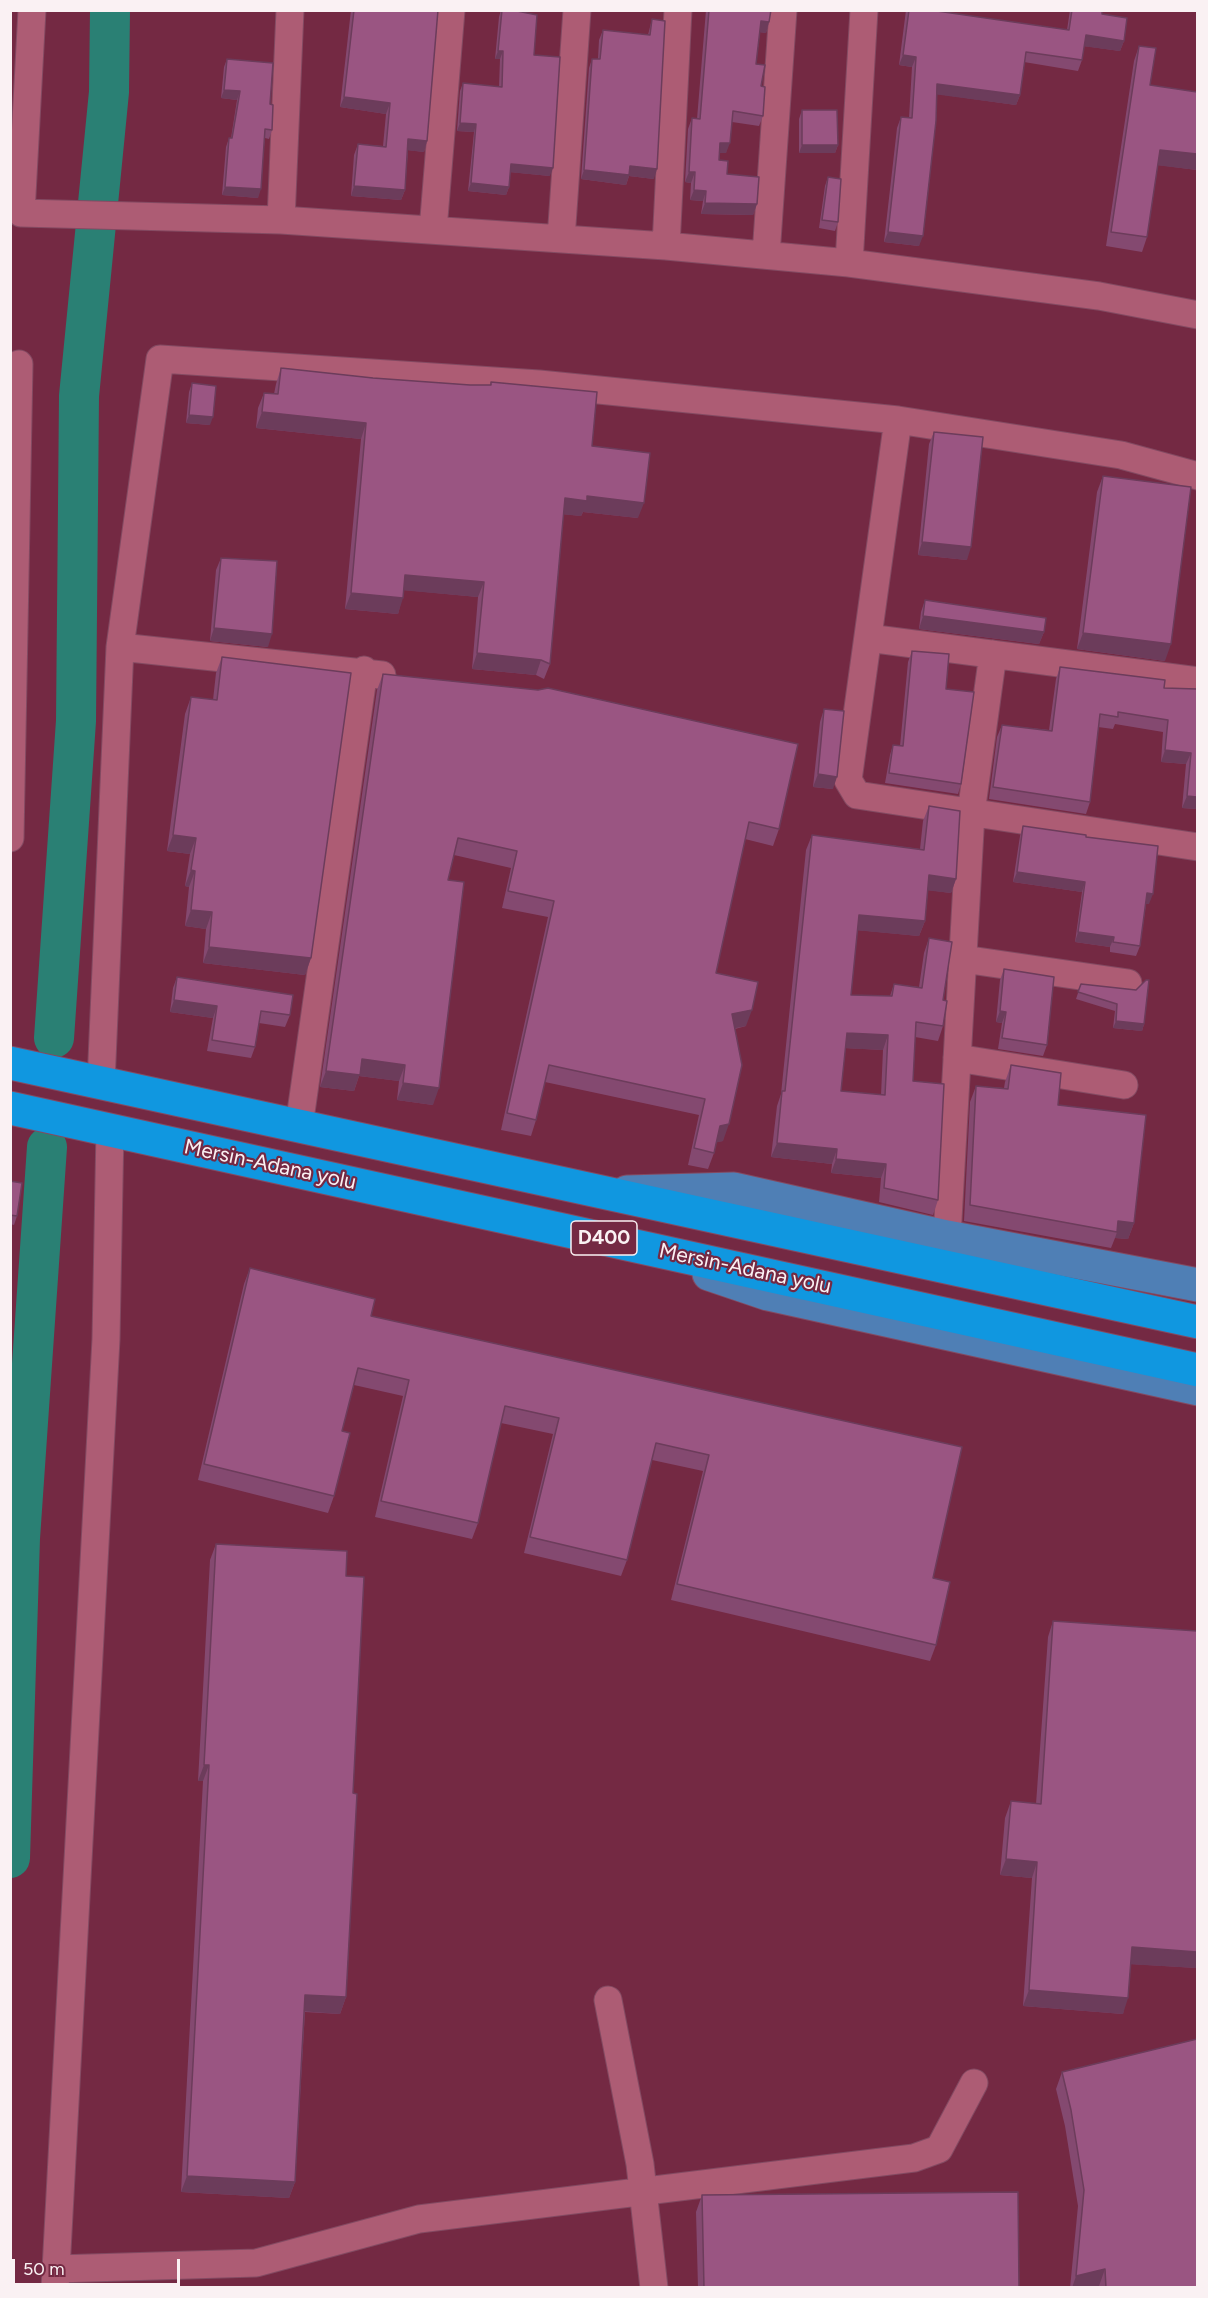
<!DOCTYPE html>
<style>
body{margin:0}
#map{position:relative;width:1208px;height:2298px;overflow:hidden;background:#742943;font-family:Figtree,sans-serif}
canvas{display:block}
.frame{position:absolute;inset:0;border:12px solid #faf1f3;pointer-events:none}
.scale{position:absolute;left:12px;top:2259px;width:168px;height:27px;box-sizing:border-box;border:3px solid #faf1f3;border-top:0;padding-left:8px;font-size:18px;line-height:21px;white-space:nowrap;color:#faf1f3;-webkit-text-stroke:4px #742943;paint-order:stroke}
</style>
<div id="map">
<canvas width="1208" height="2298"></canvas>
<div class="frame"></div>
<div class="scale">50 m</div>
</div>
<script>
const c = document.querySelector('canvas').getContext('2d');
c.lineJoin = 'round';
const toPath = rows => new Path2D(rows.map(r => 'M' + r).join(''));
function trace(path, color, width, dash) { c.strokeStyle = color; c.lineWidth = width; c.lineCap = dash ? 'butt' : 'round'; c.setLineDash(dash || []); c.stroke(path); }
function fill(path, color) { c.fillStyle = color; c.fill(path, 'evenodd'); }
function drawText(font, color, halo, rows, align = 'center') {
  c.font = font + ' Figtree,sans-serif'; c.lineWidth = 4.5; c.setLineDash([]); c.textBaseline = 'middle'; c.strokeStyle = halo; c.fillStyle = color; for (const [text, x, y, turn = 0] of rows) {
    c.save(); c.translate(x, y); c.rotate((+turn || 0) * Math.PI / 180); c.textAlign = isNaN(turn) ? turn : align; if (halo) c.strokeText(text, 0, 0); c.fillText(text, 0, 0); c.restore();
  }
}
trace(toPath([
 [54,1038,76,721,79,396,109,92,110,10],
 [10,1858,20,1538,47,1147]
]), '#2a8074', 40);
const minor = toPath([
 [32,10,21,213,281,220,666,246,849,263,1099,296,1198,315],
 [281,220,290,10],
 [433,230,451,10],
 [561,239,577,10],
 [666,246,678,10],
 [766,255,783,10],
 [849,263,864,10],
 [898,420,848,780,857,795,1198,847],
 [868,638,1198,681],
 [120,647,382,675],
 [10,838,19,364],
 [963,959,1128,983],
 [957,1058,1124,1085],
 [101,1083,120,647,160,359,539,384,898,420,1121,455,1198,476],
 [299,1126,364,670],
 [947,1237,971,813,993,654],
 [608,2000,640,2164,654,2288],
 [56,2269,256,2263,419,2219,914,2158,939,2149,974,2083],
 [55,2288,106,1339,110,1129]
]);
const major = toPath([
 [627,1192,734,1189,947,1237,1198,1285],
 [709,1274,768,1294,1198,1389]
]);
const highway = toPath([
 [10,1063,1198,1322],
 [10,1108,1198,1370]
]);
trace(minor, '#834a62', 29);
trace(major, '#834a62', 35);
trace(highway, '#834a62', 35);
trace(minor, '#ad5c74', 27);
trace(major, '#4f7fb5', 33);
trace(highway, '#1097e0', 33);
fill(toPath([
 [351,10,438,10,427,141,424,152,408,150,405,190,401,200,351,196,354,155,358,144,383,146,386,114,340,107],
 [501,10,512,10,534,55,550,176,510,172,509,187,506,195,468,191,474,132,457,131,460,91,463,83,499,87,500,59,495,59,499,17],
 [706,10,771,10,769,22,766,33,760,32,756,64,761,86,763,116,759,126,732,122,726,153,720,153,719,160,727,174,757,204,753,215,701,214,703,201,690,200,691,183,685,182,688,129,692,118,697,119],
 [906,10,937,10,937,11,1067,30,1070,10,1102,10,1102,14,1124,41,1120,51,1084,46,1082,60,1078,71,1024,62,1020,95,1016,105,937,94,919,246,884,242,897,128,901,117,909,118,912,67,899,65],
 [652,19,654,179,629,176,626,185,581,179,589,68,592,59,598,59,599,40,603,30,648,35],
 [1139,46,1150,85,1197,170,1158,165,1147,237,1142,252,1106,246,1134,61],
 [227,59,270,104,272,130,269,139,265,138,258,198,222,195,226,147,229,138,231,138,237,100,221,98,224,67],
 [802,110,838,145,835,153,799,153,799,119],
 [828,177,838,222,835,231,819,228,825,186],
 [281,368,373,378,470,385,490,385,491,382,592,446,638,518,583,512,581,516,563,514,550,664,544,679,536,675,472,669,478,597,404,590,398,614,345,609,361,439,256,428,258,408,264,393,274,394,276,384],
 [192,383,210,425,186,423,189,392],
 [934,432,967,560,918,555,929,444],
 [1103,476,1165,661,1077,649,1097,492],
 [221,558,268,647,210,641,216,570],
 [925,600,1044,632,1039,644,919,629,921,612],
 [912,651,946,689,961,784,958,794,885,783,890,755,893,745,900,746,908,662],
 [222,657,311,958,305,975,203,963,206,929,185,926,189,887,185,886,190,854,167,851,185,714,191,697,213,700,216,673],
 [1060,667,1164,688,1197,689,1197,809,1182,808,1186,764,1161,762,1163,732,1115,724,1113,729,1098,727,1090,802,1086,814,989,799,997,737,1002,725,1049,730,1056,679],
 [383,674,779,829,773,846,745,839,716,973,746,1026,735,1029,723,1141,716,1142,714,1153,708,1169,688,1165,699,1115,545,1082,536,1120,531,1136,501,1130,548,917,502,908,511,868,454,855,448,880,433,1105,397,1100,399,1081,359,1076,354,1091,320,1087,377,690],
 [824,709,833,789,813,787,820,722],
 [929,806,956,879,951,893,928,890,925,921,919,936,857,930,851,995,890,996,894,984,919,987,924,953,929,938,943,1000,943,1026,938,1041,915,1037,913,1081,938,1200,933,1215,879,1202,881,1178,831,1173,832,1164,771,1157,777,1106,781,1094,806,850,812,835,920,849,923,821],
 [845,1048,883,1050,881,1095,841,1091],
 [1023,826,1086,837,1149,904,1146,904,1140,946,1136,956,1110,952,1110,947,1075,942,1082,892,1013,882,1020,836],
 [1004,969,1047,1045,1043,1056,998,1049,1002,1023,996,1022,1000,980],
 [177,977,290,1015,285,1027,259,1023,255,1047,251,1058,207,1051,213,1018,170,1012,173,988],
 [1081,984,1136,990,1144,1024,1142,1031,1113,1028,1115,1011,1076,999],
 [1011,1065,1058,1105,1134,1223,1128,1239,1115,1238,1111,1248,964,1221,970,1102,976,1086,1004,1088,1005,1082],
 [10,1181,17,1216,14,1225,10,1224],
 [250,1268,371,1316,962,1447,933,1578,936,1645,930,1661,671,1600,703,1471,652,1460,627,1560,621,1576,524,1553,553,1434,501,1423,478,1523,472,1539,375,1517,403,1396,354,1385,342,1431,334,1496,328,1513,198,1480,244,1284],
 [216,1544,346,1576,353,1793,346,1997,340,2014,305,2012,295,2182,289,2198,181,2192,203,1781,198,1781,210,1560],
 [1053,1621,1197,1631,1197,1968,1131,1964,1123,2014,1023,2006,1032,1878,1000,1875,1005,1818,1011,1801,1036,1804,1048,1637],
 [1062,2072,1197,2288,1099,2288,1099,2286,1091,2288,1070,2288,1078,2206,1065,2126,1056,2089],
 [702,2195,1019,2288,698,2288,696,2212]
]), '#844970');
fill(toPath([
 [761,21,769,22,766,33,757,32],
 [1086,35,1124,41,1120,51,1082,46],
 [498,51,503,51,500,59,495,59],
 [903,55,916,57,912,67,899,65],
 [937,84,1020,95,1016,105,933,94],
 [224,90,240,91,237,100,221,98],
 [344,97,390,103,386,114,340,107],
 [460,123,476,124,474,132,457,131],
 [408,139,427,141,424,152,405,150],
 [720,143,730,143,726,153,717,153],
 [802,145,838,145,835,153,799,153],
 [1160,150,1197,154,1197,170,1155,165],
 [511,164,553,168,550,176,508,172],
 [630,166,657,169,654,179,629,176,626,185,581,179,584,170],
 [689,172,695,172,691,183,685,182],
 [471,183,509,187,506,195,468,191],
 [354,186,405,190,401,200,351,196],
 [225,187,261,189,258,198,222,195],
 [694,190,706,191,703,201,690,200],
 [705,203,757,204,753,215,701,214],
 [888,232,923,236,919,246,884,242],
 [262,412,366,423,361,439,256,428],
 [189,415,213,417,210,425,186,423],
 [587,496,644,503,638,518,583,512,581,516,559,514,565,498],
 [922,542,971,547,967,560,918,555],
 [405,575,484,582,478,597,400,590],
 [351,593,403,598,398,614,345,609],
 [923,616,1044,632,1039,644,919,629],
 [214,628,272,634,268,647,210,641],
 [1083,633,1171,644,1165,661,1077,649],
 [477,653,541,660,536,675,472,669],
 [1165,750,1191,753,1186,764,1161,762],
 [818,774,837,777,833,789,813,787],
 [1187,796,1197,797,1197,809,1182,808],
 [173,835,196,838,190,854,167,851],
 [191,870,195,871,189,887,185,886],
 [1017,872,1085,882,1082,892,1013,882],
 [929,875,956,879,951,893,924,890],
 [1147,893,1153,894,1149,904,1143,904],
 [191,910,212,912,206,929,185,926],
 [859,915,925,921,919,936,854,930],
 [1078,932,1114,937,1110,947,1075,942],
 [209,947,311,958,305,975,203,963],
 [174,1000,217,1006,213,1018,170,1012],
 [752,1010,746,1026,726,1030,732,1014],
 [1000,1011,1006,1012,1002,1023,996,1022],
 [1116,1021,1144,1024,1142,1031,1113,1028],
 [847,1033,888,1035,883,1050,842,1048],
 [362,1059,405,1065,399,1081,359,1076,354,1091,320,1087,326,1071],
 [403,1083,439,1088,433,1105,397,1100],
 [729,1124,723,1141,714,1143,720,1126],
 [777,1143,837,1149,832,1164,771,1157],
 [836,1159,886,1164,881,1178,831,1173],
 [1118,1221,1134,1223,1128,1239,1115,1238,1117,1232],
 [204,1765,209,1765,203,1781,198,1781],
 [1006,1859,1037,1862,1032,1878,1000,1875],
 [1132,1947,1197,1952,1197,1968,1126,1964],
 [1029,1990,1128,1998,1123,2014,1023,2006],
 [305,1995,346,1997,340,2014,300,2011],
 [187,2176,295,2182,289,2198,181,2192],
 [1105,2269,1099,2286,1091,2288,1072,2288,1076,2276]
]), '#6c3c5b');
const building = toPath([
 [354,10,438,10,427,141,408,139,405,190,354,186,358,144,386,147,390,103,344,97,354,10],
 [502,10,512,10,537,15,534,55,560,57,553,168,511,164,509,187,471,183,476,124,460,123,463,83,502,87,503,51,498,51,502,10],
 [709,10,771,10,769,22,761,21,756,64,765,65,761,86,765,87,763,116,733,111,730,143,720,143,719,160,728,161,727,174,759,177,757,204,705,203,706,191,694,190,695,172,689,172,692,118,700,119,709,10],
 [909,10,937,10,937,11,1069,30,1072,10,1102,10,1102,14,1127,18,1124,41,1086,35,1082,60,1026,52,1020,95,937,84,936,121,923,236,888,232,901,117,912,118,916,57,903,55,909,10],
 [652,19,665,21,657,169,630,166,629,175,584,170,592,59,600,59,603,30,650,35,652,19],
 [1139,46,1156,48,1150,85,1197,92,1197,154,1160,150,1147,237,1111,232,1139,46],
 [227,59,273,63,270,104,273,105,272,130,265,129,261,189,225,187,229,138,232,138,240,91,224,90,227,59],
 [802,110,837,110,838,145,802,145,802,110],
 [828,177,841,179,838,222,822,220,828,177],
 [281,368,373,378,470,385,491,385,491,382,597,392,592,446,650,453,644,503,587,496,587,501,565,498,550,664,541,660,477,653,484,582,405,575,403,598,351,593,366,423,262,412,264,393,278,394,281,368],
 [192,383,216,386,213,417,189,415,192,383],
 [934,432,983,437,971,547,922,542,934,432],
 [1103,476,1191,487,1171,644,1083,633,1103,476],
 [221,558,277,561,272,634,214,628,221,558],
 [925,600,1046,618,1044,632,923,616,925,600],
 [912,651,949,654,946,689,974,692,961,784,889,773,893,745,903,746,912,651],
 [222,657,351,673,311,958,209,947,212,912,191,910,195,871,191,870,196,838,173,835,191,697,217,700,222,657],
 [1060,667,1165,680,1164,688,1197,689,1197,797,1187,796,1191,753,1165,750,1168,720,1118,712,1118,717,1100,714,1090,802,993,787,1002,725,1052,731,1060,667],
 [383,674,538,690,548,688,798,744,779,829,749,822,716,973,758,982,752,1010,732,1014,742,1065,729,1124,720,1126,714,1153,694,1148,705,1099,549,1065,536,1120,507,1113,554,901,508,891,517,851,458,838,448,880,464,882,439,1088,403,1083,405,1065,362,1059,360,1075,326,1071,383,674],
 [824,709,844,711,837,777,818,774,824,709],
 [929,806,960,811,956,879,929,875,925,921,859,915,851,995,892,996,894,984,922,988,929,938,952,942,943,1000,947,1001,943,1026,916,1022,913,1081,944,1084,938,1200,884,1188,886,1164,836,1159,837,1149,777,1143,782,1091,785,1091,812,835,924,850,929,806],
 [847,1033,888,1035,885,1095,841,1091,847,1033],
 [1023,826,1086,835,1086,837,1158,846,1153,894,1147,893,1140,946,1113,942,1114,937,1078,932,1085,882,1017,872,1023,826],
 [1004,969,1054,977,1047,1045,1002,1038,1006,1012,1000,1011,1004,969],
 [177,977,293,995,290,1015,261,1011,255,1047,212,1040,217,1006,174,1000,177,977],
 [1146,980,1149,980,1144,1024,1116,1021,1117,1004,1078,992,1081,984,1136,990,1146,980],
 [1011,1065,1061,1073,1058,1105,1146,1115,1134,1223,1118,1221,1117,1232,970,1205,976,1086,1008,1089,1011,1065],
 [10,1181,22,1183,17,1216,10,1215,10,1181],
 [250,1268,375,1299,371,1316,962,1447,933,1578,950,1582,936,1645,677,1584,709,1455,656,1443,627,1560,530,1537,559,1418,505,1406,478,1523,381,1501,409,1380,358,1368,342,1431,350,1433,334,1496,204,1464,250,1268],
 [216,1544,347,1551,346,1576,364,1577,353,1793,357,1794,346,1997,305,1995,295,2182,187,2176,209,1765,204,1765,216,1544],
 [1053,1621,1197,1631,1197,1952,1132,1947,1128,1998,1029,1990,1037,1862,1006,1859,1011,1801,1041,1804,1053,1621],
 [1197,2039,1197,2288,1106,2288,1105,2269,1076,2276,1084,2190,1071,2110,1062,2072,1197,2039],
 [1018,2192,1019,2288,704,2288,702,2195,1018,2192]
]);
fill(building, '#9a5582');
trace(building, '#6c3c5b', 1.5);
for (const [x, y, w] of [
 [604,1238,66]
]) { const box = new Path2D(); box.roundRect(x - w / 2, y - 17, w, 34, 4.5); c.fillStyle = '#742943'; c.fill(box); trace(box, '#faf1f3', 1.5); }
drawText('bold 20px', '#faf1f3', null, [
 ["D400",604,1238]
]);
drawText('21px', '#faf1f3', '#742943', [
 ["Mersin-Adana yolu",270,1165,12],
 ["Mersin-Adana yolu",745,1269,12]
]);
</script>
